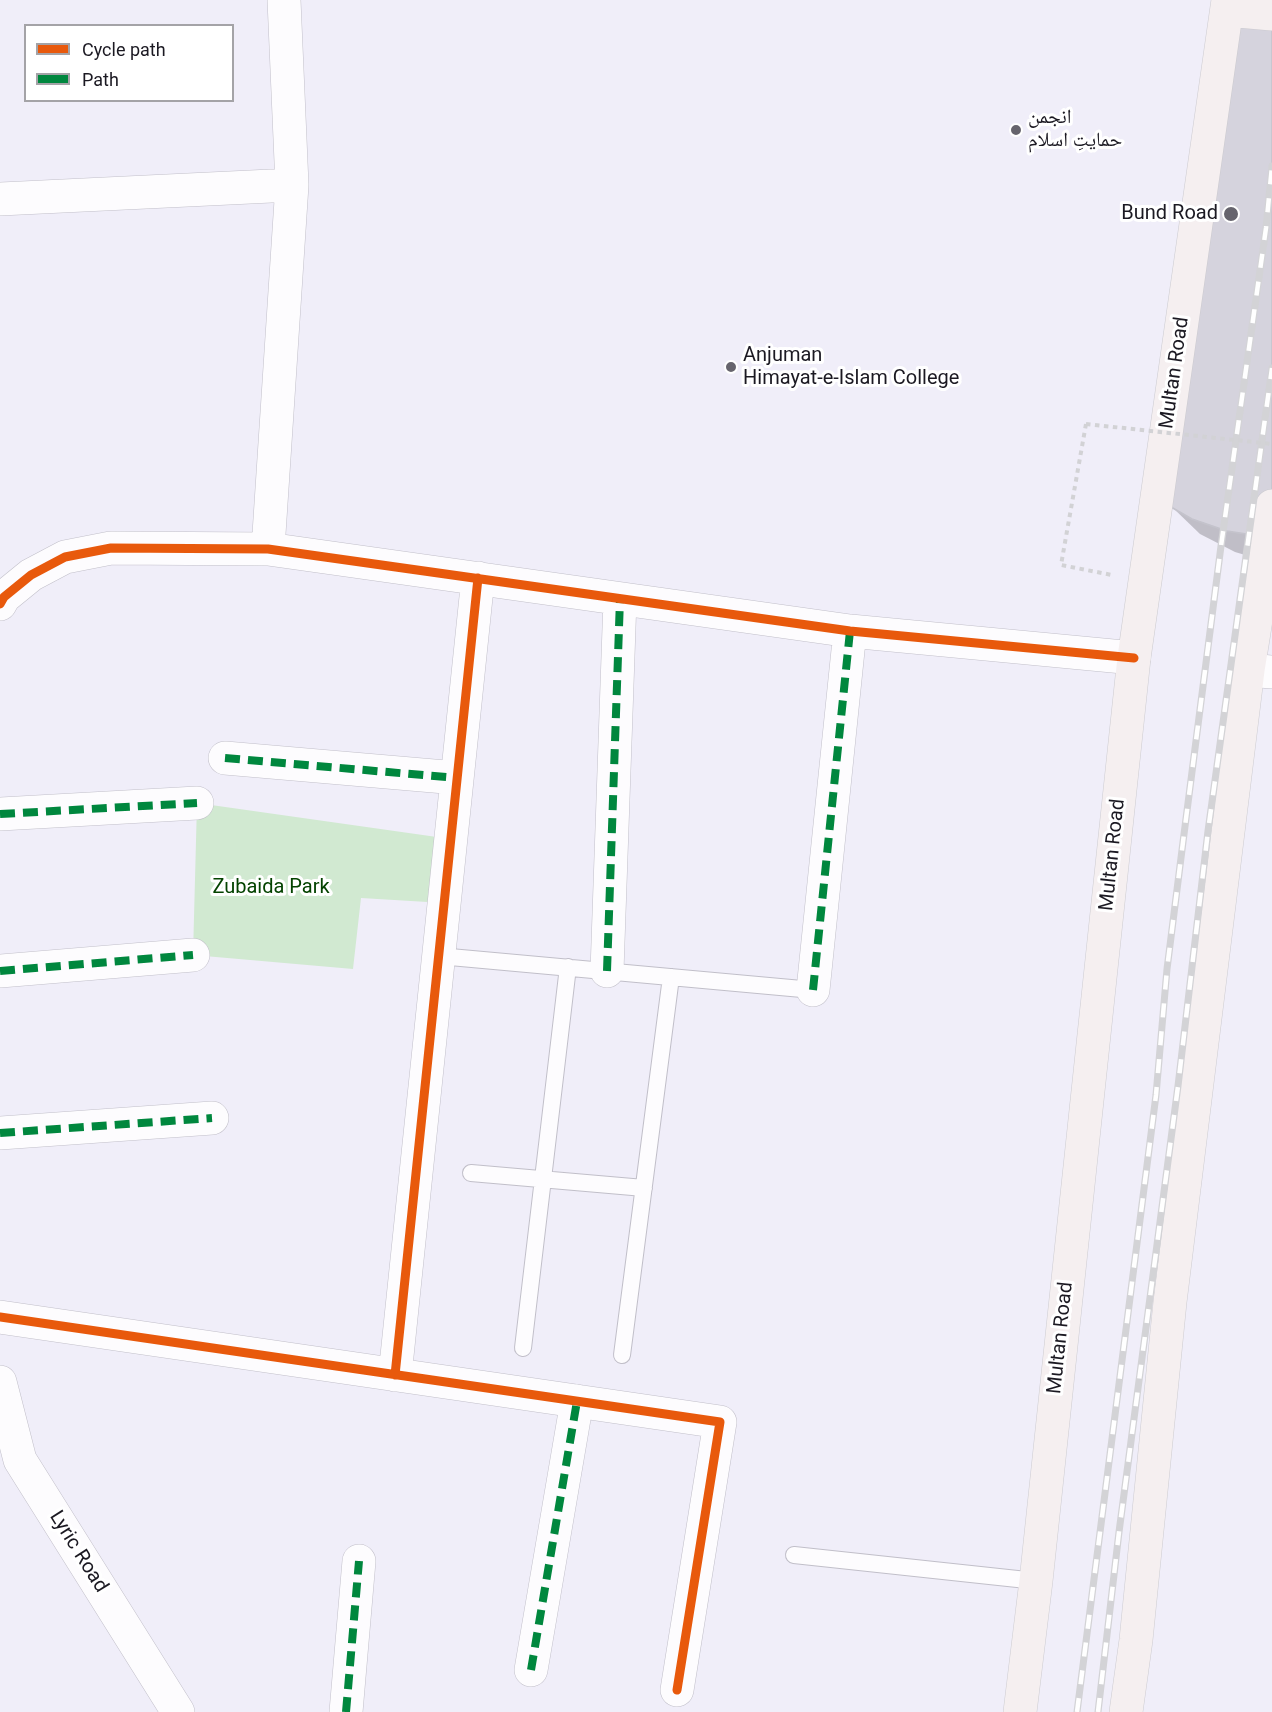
<!DOCTYPE html>
<meta charset="utf-8">
<style>
body{margin:0}
#map{position:relative;width:1272px;height:1712px;overflow:hidden;background:#f0eef9;font-family:Roboto,sans-serif}
canvas{display:block}
.legend{position:absolute;left:24px;top:24px;width:210px;height:78px;box-sizing:border-box;background:#fff;border:2px solid #a4a3a7;margin:0;padding:8px 10px;list-style:none;font-size:18px;color:#1b1922}
.legend li{display:flex;align-items:center;gap:12px;height:30px}
.legend b{width:30px;border:2px solid #a4a3a7}
</style>
<div id="map">
<canvas width="1272" height="1712"></canvas>
<ul class="legend">
<li><b style="height:8px;background:#e8590c"></b>Cycle path</li>
<li><b style="height:8px;background:#00873e"></b>Path</li>
</ul>
</div>
<script>
const c = document.querySelector('canvas').getContext('2d');
c.lineJoin = 'round';
function fill(path, color) { c.fillStyle = color; c.fill(path, 'evenodd'); }
const toPath = rows => new Path2D(rows.map(r => 'M' + r).join(''));
function trace(path, color, width, dash) { c.strokeStyle = color; c.lineWidth = width; c.lineCap = dash ? 'butt' : 'round'; c.setLineDash(dash || []); c.stroke(path); }
function drawText(font, color, halo, rows, align = 'center') {
  c.font = font + ' Roboto,"Noto Naskh Arabic",sans-serif'; c.lineWidth = 6; c.setLineDash([]); c.textBaseline = 'middle'; c.strokeStyle = halo; c.fillStyle = color; for (const [text, x, y, turn = 0] of rows) {
    c.save(); c.translate(x, y); c.rotate((+turn || 0) * Math.PI / 180); c.textAlign = isNaN(turn) ? turn : align; if (halo) c.strokeText(text, 0, 0); c.fillText(text, 0, 0); c.restore();
  }
}
fill(toPath([
 [197,803,451,839,444,903,361,898,353,969,193,955]
]), '#d1e9d1');
fill(toPath([
 [1229,0,1255,558,1235,552,1200,534,1172,507]
]), '#0003');
const building = toPath([
 [1227,0,1272,0,1272,535,1253,535,1227,531,1192,519,1171,507,1227,0]
]);
fill(building, '#d5d3dd');
trace(building, '#c4c3cc', 1.5);
const service = toPath([
 [439,956,813,990],
 [471,1173,644,1188],
 [523,1348,568,967],
 [622,1355,671,977],
 [794,1555,1036,1581]
]);
const minor = toPath([
 [0,199,292,185],
 [268,549,292,185,284,0],
 [0,604,4,597,31,575,65,557,111,548,268,549,850,631,1134,658],
 [1248,670,1272,672],
 [225,758,457,778],
 [0,814,197,803],
 [0,971,193,955],
 [607,971,620,599],
 [813,990,850,631],
 [0,1133,212,1118],
 [0,1317,720,1422,677,1690],
 [395,1375,478,578],
 [531,1670,577,1401],
 [346,1712,359,1561]
]);
const tertiary = toPath([
 [0,1382,20,1460,178,1712]
]);
const primary = toPath([
 [1227,10,1272,14],
 [1020,1712,1036,1581,1134,658,1228,0],
 [1126,1712,1136,1640,1170,1302,1248,670,1264,569,1272,506]
]);
trace(service, '#c1bfc9', 18);
trace(minor, '#c1bfc9', 34);
trace(tertiary, '#c1bfc9', 34);
trace(primary, '#cccbd0', 34);
trace(toPath([
 [1086,424,1061,565,1112,575]
]), '#d2d2d5', 4, [4.5, 4.5]);
trace(service, '#fdfcfe', 16);
trace(minor, '#fdfcfe', 33);
trace(tertiary, '#fdfcfe', 33);
trace(primary, '#f5eff0', 33);
const rail = toPath([
 [1077,1712,1156,1095,1167,969,1183,842,1221,546,1266,228,1272,166],
 [1098,1712,1119,1532,1178,1086,1208,831,1272,368]
]);
trace(rail, '#d3d3d6', 7);
trace(rail, '#fff', 4.5, [14]);
trace(toPath([
 [1086,424,1272,444]
]), '#d2d2d5', 4, [4.5, 4.5]);
trace(toPath([
 [225,758,457,778],
 [0,814,197,803],
 [0,971,193,955],
 [607,971,620,599],
 [813,990,850,631],
 [0,1133,212,1118],
 [531,1670,577,1401],
 [346,1712,359,1561]
]), '#00873e', 8, [15, 8]);
trace(toPath([
 [0,604,4,597,31,575,65,557,111,548,268,549,850,631,1134,658],
 [0,1317,720,1422,677,1690],
 [395,1375,478,578]
]), '#e8590c', 9);
for (const [x, y, r, color] of [
 [1016,130,6,"#66646d"],
 [1231,214,8,"#66646d"],
 [731,367,6,"#66646d"]
]) { const dot = new Path2D(); dot.arc(x, y, r, 0, 2 * Math.PI); c.fillStyle = color; c.fill(dot); trace(dot, '#fff', 2); }
drawText('20px', '#1b1922', '#fff', [
 ["انجمن",1028,118],
 ["حمایتِ اسلام",1028,141],
 ["Bund Road",1218,214,"right"],
 ["Anjuman",743,356],
 ["Himayat-e-Islam College",743,379]
], 'left');
drawText('20px', '#1b1922', '#fff', [
 ["Multan Road",1175,373,-82],
 ["Multan Road",1113,855,-84],
 ["Multan Road",1061,1338,-84],
 ["Lyric Road",78,1552,58]
]);
drawText('20px', '#044300', '#fff', [
 ["Zubaida Park",271,888]
]);
</script>
